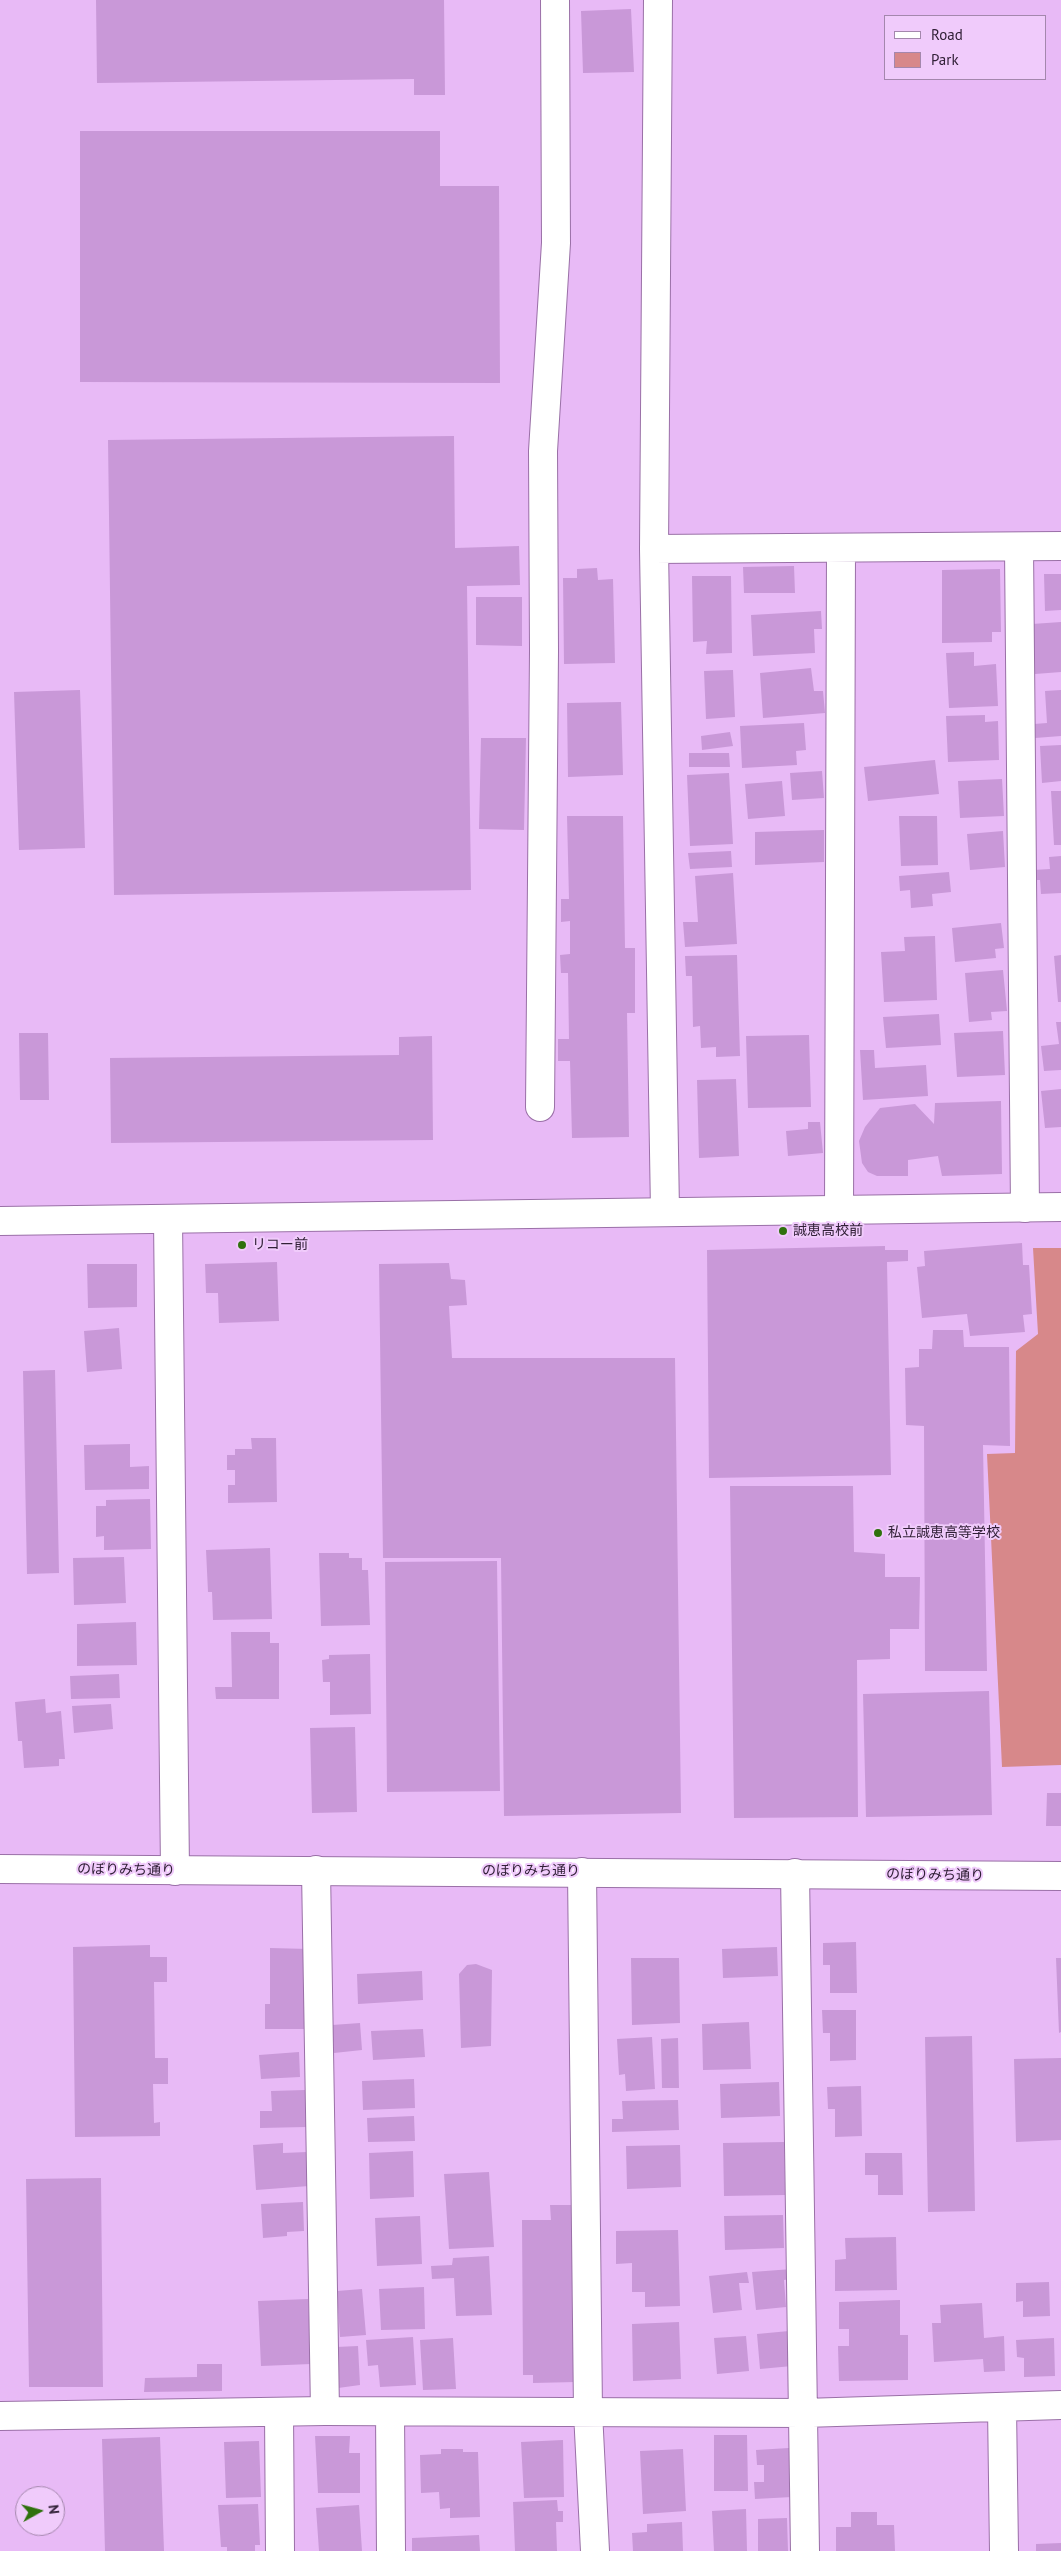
<!DOCTYPE html>
<meta charset="utf-8">
<style>
body{margin:0}
#map{position:relative;width:1061px;height:2551px;overflow:hidden;background:#e8baf6;font-family:"PT Sans",sans-serif}
canvas{display:block}
.legend{position:absolute;left:884px;top:15px;width:162px;height:65px;box-sizing:border-box;background:#f0cbfb;border:1px solid #a487ad;margin:0;padding:6px 9px;list-style:none;font-size:15px;color:#312037}
.legend li{display:flex;align-items:center;gap:10px;height:25px}
.legend b{width:25px;border:1px solid #a487ad}
.north{position:absolute;left:15px;top:2486px;width:50px;height:50px;box-sizing:border-box;background:#f0cbfb;border:1px solid #a487ad;border-radius:50%;rotate:83deg;font-size:14px;font-weight:700;line-height:20px;text-align:center;color:#312037}
.north::after{content:'';display:block;margin:auto;width:18px;height:22px;background:#2f710d;clip-path:polygon(50% 0,100% 100%,50% 72%,0 100%)}
</style>
<div id="map">
<canvas width="1061" height="2551"></canvas>
<ul class="legend">
<li><b style="height:6px;background:#fff"></b>Road</li>
<li><b style="height:14px;background:#d7888a"></b>Park</li>
</ul>
<div class="north">N</div>
</div>
<script>
const c = document.querySelector('canvas').getContext('2d');
c.lineJoin = 'round';
function fill(path, color) { c.fillStyle = color; c.fill(path, 'evenodd'); }
const toPath = rows => new Path2D(rows.map(r => 'M' + r).join(''));
function trace(path, color, width, dash) { c.strokeStyle = color; c.lineWidth = width; c.lineCap = dash ? 'butt' : 'round'; c.setLineDash(dash || []); c.stroke(path); }
function drawText(font, color, halo, rows, align = 'center') {
  c.font = font + ' "PT Sans","Noto Sans JP",sans-serif'; c.lineWidth = 4; c.setLineDash([]); c.textBaseline = 'middle'; c.strokeStyle = halo; c.fillStyle = color; for (const [text, x, y, turn = 0] of rows) {
    c.save(); c.translate(x, y); c.rotate((+turn || 0) * Math.PI / 180); c.textAlign = isNaN(turn) ? turn : align; if (halo) c.strokeText(text, 0, 0); c.fillText(text, 0, 0); c.restore();
  }
}
fill(toPath([
 [1033,1248,1061,1248,1061,1765,1002,1767,987,1454,1015,1453,1016,1351,1038,1334]
]), '#d7888a');
fill(toPath([
 [96,0,444,0,445,95,414,95,414,79,97,83],
 [631,9,634,72,583,73,581,11],
 [80,131,440,131,440,186,499,186,500,383,80,382],
 [454,436,455,548,519,546,520,585,467,586,471,890,114,895,108,440],
 [794,566,795,593,744,593,743,567],
 [597,568,598,580,613,579,615,663,564,664,563,578,577,578,577,569],
 [1000,569,1001,632,992,632,992,642,942,643,942,570],
 [1044,574,1061,574,1061,610,1045,611],
 [692,576,731,576,732,653,706,654,707,641,693,642],
 [476,597,522,597,522,646,476,645],
 [821,611,822,629,814,629,815,653,753,656,751,615],
 [1061,622,1061,672,1035,674,1032,624],
 [974,652,974,666,996,664,998,706,949,708,946,653],
 [811,668,814,691,823,691,825,713,763,718,760,673],
 [733,670,735,717,706,719,704,671],
 [80,690,85,848,19,850,14,692],
 [1061,690,1061,736,1035,738,1034,724,1047,723,1045,691],
 [621,702,623,775,568,777,567,703],
 [985,715,985,722,998,721,999,760,948,762,946,716],
 [804,723,806,750,796,751,797,765,742,768,740,726],
 [730,732,733,746,702,750,701,736],
 [481,738,526,738,524,830,479,829],
 [1061,745,1061,781,1042,783,1040,746],
 [689,753,729,753,730,767,689,767],
 [935,760,939,794,868,801,864,767],
 [822,771,824,798,792,800,790,773],
 [729,773,733,844,690,846,687,775],
 [1002,779,1004,816,960,818,958,781],
 [782,781,785,816,748,819,745,784],
 [1051,791,1061,791,1061,845,1054,845],
 [567,816,623,816,625,948,635,948,635,1013,627,1013,629,1137,572,1138,570,1061,558,1061,558,1039,569,1039,568,973,561,973,560,955,570,954,570,921,561,922,561,899,569,899],
 [899,816,937,816,938,865,901,866],
 [824,830,824,862,755,865,755,832],
 [1003,831,1005,867,970,870,967,834],
 [731,851,732,867,690,869,688,853],
 [1061,856,1061,893,1041,894,1040,880,1033,880,1033,870,1050,869,1049,857],
 [949,872,951,892,932,894,933,906,911,908,910,890,900,891,899,876],
 [733,873,737,944,685,947,683,922,698,922,695,876],
 [1001,923,1004,948,995,949,996,958,955,962,952,928],
 [935,936,937,1000,884,1002,881,952,905,951,904,937],
 [737,955,740,1056,716,1057,716,1047,701,1048,700,1026,693,1027,692,976,686,976,685,956],
 [1061,955,1061,1002,1058,1002,1054,956],
 [1003,970,1007,1011,991,1012,992,1020,969,1022,965,973],
 [939,1014,941,1045,886,1048,883,1017],
 [1056,1022,1061,1022,1061,1070,1044,1071,1041,1046,1059,1044],
 [1003,1031,1005,1075,957,1077,954,1033],
 [19,1033,48,1033,49,1100,20,1100],
 [809,1035,811,1107,748,1108,746,1036],
 [432,1036,433,1140,111,1143,110,1058,399,1055,399,1037],
 [860,1050,874,1050,875,1068,926,1065,928,1096,863,1100],
 [736,1079,739,1156,699,1158,697,1080],
 [1061,1089,1061,1127,1045,1128,1041,1091],
 [1001,1101,1002,1174,942,1176,938,1156,908,1160,908,1176,877,1176,868,1172,862,1163,859,1141,865,1127,880,1108,915,1104,934,1124,935,1103],
 [808,1122,820,1122,823,1153,788,1156,786,1131,808,1129],
 [1022,1243,1023,1265,1029,1265,1032,1314,1023,1315,1025,1332,970,1336,967,1314,922,1318,917,1267,925,1266,924,1251],
 [885,1246,885,1250,908,1250,908,1261,887,1262,891,1475,709,1478,707,1250],
 [277,1262,279,1321,219,1323,218,1293,206,1293,205,1264],
 [449,1263,451,1279,465,1280,467,1305,449,1306,452,1358,675,1358,681,1813,504,1816,501,1558,383,1558,379,1264],
 [87,1264,137,1264,137,1307,88,1308],
 [119,1328,122,1369,87,1372,84,1331],
 [933,1330,963,1330,964,1347,1009,1347,1010,1446,983,1445,987,1671,925,1671,924,1426,906,1425,905,1368,919,1367,919,1349,932,1349],
 [55,1370,59,1573,27,1574,23,1371],
 [251,1438,276,1438,277,1502,228,1503,228,1485,235,1485,235,1470,227,1470,227,1455,235,1455,235,1449,252,1449],
 [130,1444,130,1467,149,1466,149,1489,85,1490,84,1445],
 [730,1486,853,1486,854,1552,885,1554,885,1577,920,1577,919,1629,890,1629,890,1659,857,1660,858,1817,734,1818],
 [150,1499,151,1549,104,1550,104,1536,96,1537,96,1506,106,1506,106,1500],
 [270,1548,272,1619,213,1620,212,1592,208,1592,206,1550],
 [319,1553,349,1553,349,1558,362,1558,362,1570,368,1570,370,1625,321,1626],
 [124,1557,126,1603,74,1605,73,1558],
 [497,1561,500,1791,387,1792,385,1562],
 [136,1622,137,1665,77,1666,77,1624],
 [231,1632,270,1632,270,1643,279,1643,279,1699,216,1699,215,1687,232,1687],
 [370,1654,371,1714,330,1715,330,1682,323,1682,322,1660,329,1659,329,1655],
 [119,1674,120,1698,71,1699,70,1676],
 [989,1691,992,1815,866,1817,863,1694],
 [45,1699,46,1713,61,1711,65,1759,59,1759,59,1766,24,1768,22,1741,18,1741,15,1702],
 [111,1704,113,1729,74,1733,72,1706],
 [355,1727,357,1812,312,1813,310,1728],
 [1047,1793,1061,1793,1061,1826,1046,1826],
 [856,1942,857,1993,830,1993,830,1965,823,1965,823,1943],
 [150,1945,150,1957,167,1957,167,1982,154,1982,155,2058,168,2058,168,2084,153,2084,154,2123,160,2122,160,2136,75,2137,73,1947],
 [777,1947,778,1976,723,1978,722,1949],
 [270,1948,309,1949,309,2029,265,2029,265,2004,270,2004],
 [631,1958,679,1958,680,2023,632,2025],
 [1056,1958,1061,1958,1061,2032,1059,2033],
 [476,1964,492,1970,491,2046,461,2048,459,1974,467,1965],
 [422,1971,423,2000,358,2004,357,1974],
 [822,2010,856,2010,856,2060,830,2061,830,2033,823,2033],
 [749,2022,751,2069,703,2070,702,2024],
 [360,2023,362,2050,334,2053,332,2025],
 [423,2029,425,2057,373,2060,371,2031],
 [972,2036,975,2211,928,2212,925,2037],
 [652,2037,655,2089,626,2091,625,2074,619,2075,617,2039],
 [678,2038,679,2088,662,2088,661,2039],
 [299,2052,300,2077,261,2079,259,2055],
 [1061,2058,1061,2140,1016,2142,1014,2059],
 [414,2079,415,2108,363,2110,362,2081],
 [779,2082,780,2116,721,2118,720,2084],
 [861,2086,862,2136,835,2137,835,2109,828,2109,827,2087],
 [305,2090,306,2127,260,2128,260,2111,272,2111,271,2091],
 [678,2100,679,2130,612,2132,612,2119,623,2119,622,2101],
 [414,2116,415,2141,368,2142,367,2118],
 [784,2142,785,2195,724,2196,723,2143],
 [283,2143,283,2153,307,2152,309,2186,256,2190,253,2145],
 [680,2145,681,2187,627,2189,626,2146],
 [413,2151,414,2197,370,2199,369,2153],
 [865,2153,902,2153,903,2195,878,2195,878,2175,865,2175],
 [489,2172,494,2247,449,2249,444,2174],
 [101,2178,103,2387,29,2387,26,2179],
 [303,2202,304,2231,287,2232,287,2236,263,2238,261,2204],
 [550,2205,575,2205,576,2382,533,2383,533,2375,523,2375,522,2220,551,2220],
 [783,2215,784,2248,725,2250,724,2216],
 [420,2216,422,2264,377,2266,375,2218],
 [678,2230,680,2306,645,2307,645,2292,632,2292,632,2263,616,2264,616,2231],
 [896,2237,897,2290,835,2291,835,2260,846,2259,845,2238],
 [489,2256,492,2315,456,2316,454,2278,432,2279,431,2266,452,2265,453,2258],
 [792,2269,792,2279,784,2280,786,2307,756,2310,752,2272],
 [747,2272,749,2283,739,2283,742,2310,713,2313,709,2276],
 [1049,2282,1050,2316,1023,2317,1023,2301,1016,2302,1016,2283],
 [424,2287,425,2329,381,2330,379,2289],
 [362,2289,366,2335,340,2337,337,2291],
 [308,2299,311,2364,261,2366,258,2301],
 [900,2300,900,2335,908,2335,908,2380,839,2381,838,2346,849,2346,849,2329,839,2329,839,2302],
 [982,2303,984,2338,1004,2336,1005,2371,984,2372,983,2359,934,2362,932,2323,941,2323,940,2305],
 [679,2322,681,2379,633,2381,632,2324],
 [789,2331,792,2366,760,2369,757,2334],
 [746,2336,749,2371,717,2374,714,2338],
 [413,2337,416,2385,380,2387,378,2365,368,2366,366,2340],
 [453,2338,456,2389,423,2390,420,2340],
 [1054,2338,1055,2376,1024,2377,1024,2358,1017,2357,1016,2340],
 [358,2346,360,2385,338,2388,336,2347],
 [197,2364,222,2364,222,2391,144,2392,145,2378,197,2377],
 [714,2435,747,2435,748,2491,714,2491],
 [315,2436,350,2436,349,2453,360,2453,360,2493,318,2493],
 [160,2437,164,2551,105,2551,102,2439],
 [563,2440,564,2497,524,2498,521,2442],
 [259,2441,261,2497,226,2498,224,2442],
 [789,2448,792,2497,755,2499,754,2482,764,2482,764,2465,757,2465,756,2450],
 [441,2449,463,2449,463,2452,478,2452,480,2517,450,2518,450,2508,440,2509,439,2492,421,2493,420,2455,441,2454],
 [683,2449,686,2511,643,2514,640,2451],
 [557,2500,558,2511,563,2511,563,2522,556,2522,557,2551,515,2551,513,2502],
 [258,2504,260,2545,255,2545,255,2551,227,2551,227,2547,221,2547,218,2505],
 [359,2505,362,2551,319,2551,316,2508],
 [746,2509,747,2551,714,2551,712,2511],
 [851,2512,877,2512,877,2525,894,2525,895,2551,836,2551,836,2527,851,2527],
 [787,2518,788,2551,758,2551,758,2519],
 [682,2522,683,2551,633,2551,632,2533,647,2532,647,2524],
 [479,2535,480,2551,412,2551,412,2538],
 [1061,2543,1061,2551,1036,2551,1036,2544]
]), '#c998d8');
const minor = toPath([
 [658,0,654,549,665,1211],
 [1019,547,1025,1208],
 [654,549,1061,546],
 [540,1107,544,651,543,451,556,243,555,0],
 [839,1210,841,548],
 [168,1219,175,1871],
 [316,1870,325,2411],
 [582,1872,588,2412,595,2551],
 [795,1873,805,2551],
 [1002,2407,1004,2551],
 [279,2412,280,2551],
 [390,2412,391,2551],
 [0,2416,325,2411,804,2413,1061,2405]
]);
const tertiary = toPath([
 [0,1221,1061,1207],
 [0,1869,1061,1876]
]);
trace(minor, '#9a70a7', 30);
trace(tertiary, '#9a70a7', 30);
trace(minor, '#fff', 28);
trace(tertiary, '#fff', 28);
for (const [x, y, r, color] of [
 [783,1231,5,"#2f710d"],
 [242,1245,5,"#2f710d"],
 [878,1533,5,"#2f710d"]
]) { const dot = new Path2D(); dot.arc(x, y, r, 0, 2 * Math.PI); c.fillStyle = color; c.fill(dot); trace(dot, '#f0cbfb', 2); }
drawText('14px', '#312037', '#f0cbfb', [
 ["誠恵高校前",793,1231],
 ["リコー前",252,1245],
 ["私立誠恵高等学校",888,1533]
], 'left');
drawText('14px', '#312037', '#f0cbfb', [
 ["のぼりみち通り",126,1870,1],
 ["のぼりみち通り",531,1871],
 ["のぼりみち通り",935,1875,1]
]);
</script>
